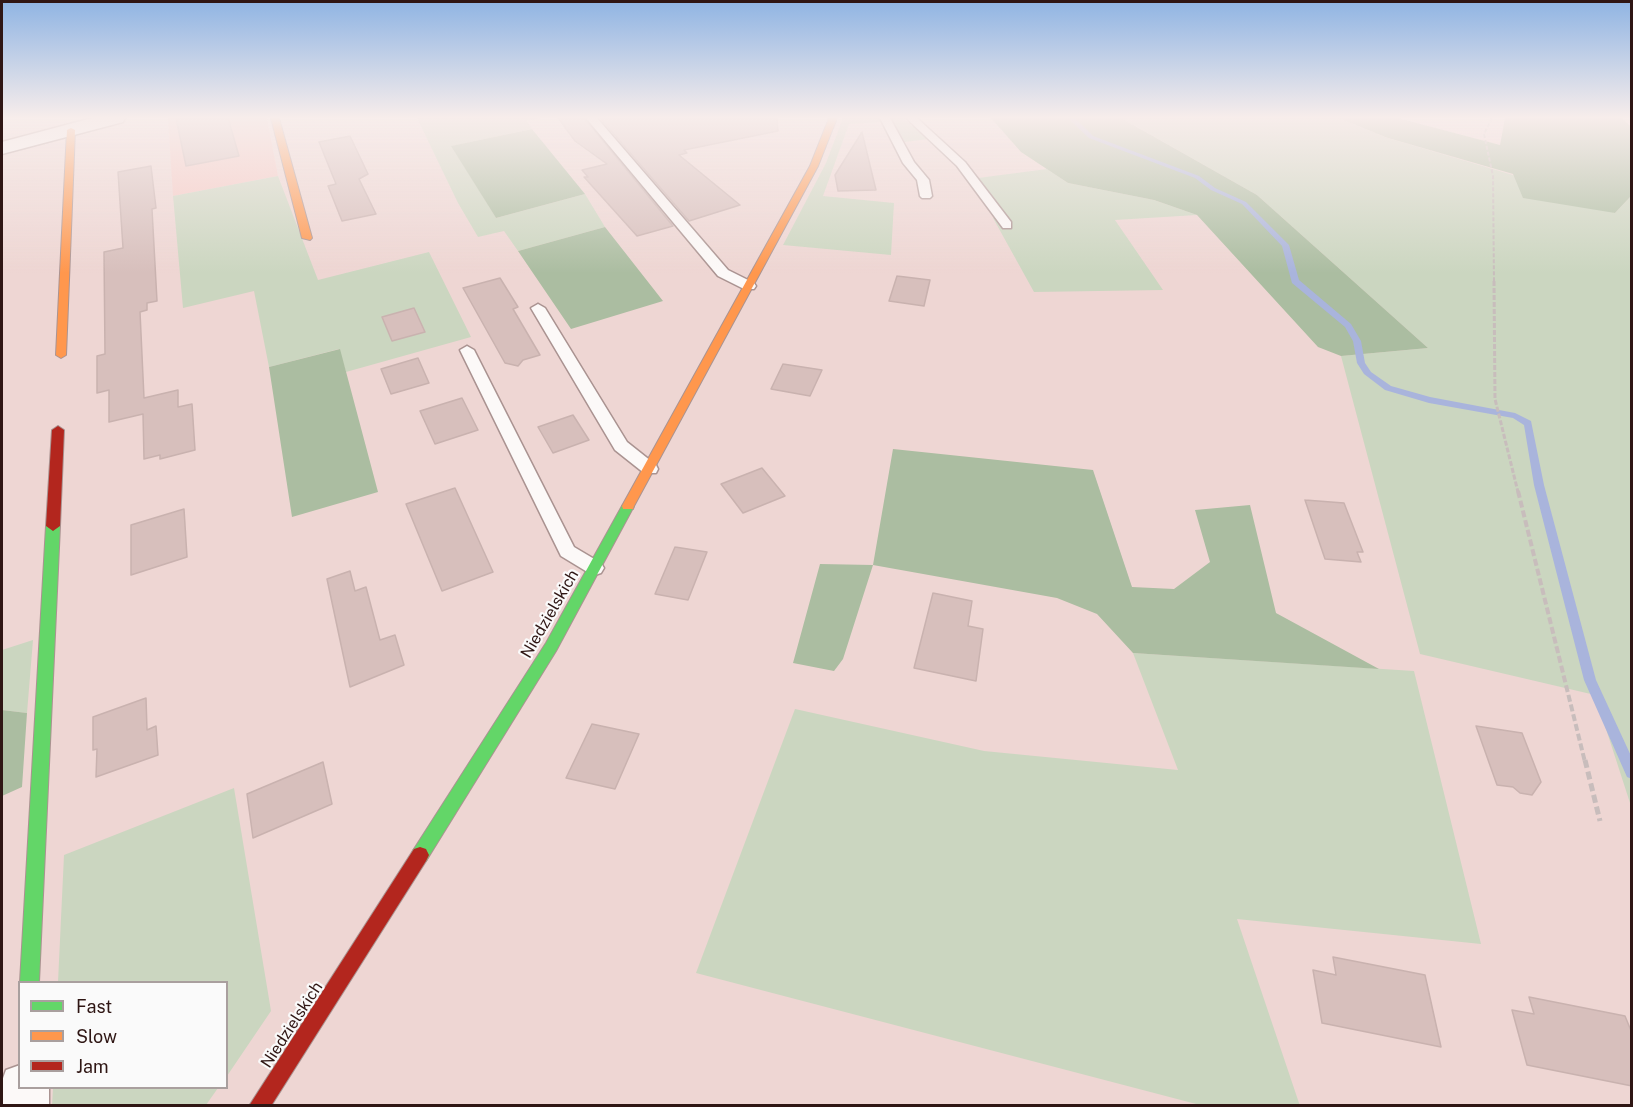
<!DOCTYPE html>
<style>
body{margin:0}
#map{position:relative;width:1633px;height:1107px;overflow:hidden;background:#eed6d3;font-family:"Public Sans",sans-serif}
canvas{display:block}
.frame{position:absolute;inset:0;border:3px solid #2f1614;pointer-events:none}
.legend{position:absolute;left:18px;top:981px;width:210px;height:108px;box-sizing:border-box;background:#fafafa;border:2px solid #a99f9e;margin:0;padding:8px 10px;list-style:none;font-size:18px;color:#2f1614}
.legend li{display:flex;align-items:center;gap:12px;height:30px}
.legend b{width:30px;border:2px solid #a99f9e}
</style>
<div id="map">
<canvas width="1633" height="1107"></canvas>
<div class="frame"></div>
<ul class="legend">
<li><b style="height:8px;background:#63d668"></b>Fast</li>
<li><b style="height:8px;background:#ff974d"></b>Slow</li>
<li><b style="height:8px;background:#b3261e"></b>Jam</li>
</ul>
</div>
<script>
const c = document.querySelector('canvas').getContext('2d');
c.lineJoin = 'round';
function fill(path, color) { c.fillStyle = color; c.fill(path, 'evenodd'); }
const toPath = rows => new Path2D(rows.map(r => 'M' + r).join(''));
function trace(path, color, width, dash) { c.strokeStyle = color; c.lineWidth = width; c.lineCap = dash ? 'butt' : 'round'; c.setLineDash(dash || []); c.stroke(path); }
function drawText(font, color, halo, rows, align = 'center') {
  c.font = font + ' "Public Sans",sans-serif'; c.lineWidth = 4.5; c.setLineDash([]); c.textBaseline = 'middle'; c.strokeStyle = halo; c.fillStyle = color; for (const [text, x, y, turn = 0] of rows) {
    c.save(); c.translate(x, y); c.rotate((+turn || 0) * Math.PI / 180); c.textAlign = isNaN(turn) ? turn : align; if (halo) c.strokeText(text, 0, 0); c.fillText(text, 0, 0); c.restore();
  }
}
fill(toPath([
 [168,118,267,118,278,176,173,196]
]), '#f6c8c3');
fill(toPath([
 [417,118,541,118,527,121,532,129,452,146,496,218,585,194,605,227,518,251,504,231,478,237,458,203],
 [843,118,879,118,881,122,849,124,823,196,894,203,891,255,783,245,826,163],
 [890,118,903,118,928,139,905,142],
 [1121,118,1338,118,1388,138,1513,175,1615,213,1631,196,1631,806,1595,695,1420,654,1341,356,1428,348,1257,195],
 [1047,169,1068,183,1154,200,1197,215,1115,220,1163,290,1034,292,993,218,1005,216,978,178],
 [278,176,318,280,429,252,471,337,346,372,339,349,269,367,254,291,183,308,173,196],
 [33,640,27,713,2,710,2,650],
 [1133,653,1414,671,1481,944,1237,919,1300,1106,1200,1105,696,973,795,709,984,751,1178,770],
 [234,788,271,1011,227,1076,226,982,58,982,64,855],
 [53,1088,218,1088,206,1105,52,1106]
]), '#cbd6c0');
fill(toPath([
 [991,118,1121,118,1257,195,1428,348,1341,356,1318,347,1197,215,1154,200,1068,183,1021,152],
 [1338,118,1398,118,1500,145,1505,118,1622,118,1631,127,1631,196,1615,213,1523,198,1513,174,1388,138],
 [532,129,585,194,496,218,451,146],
 [605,227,663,301,571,329,518,251],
 [340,349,378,492,292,517,269,367],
 [893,449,1093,470,1132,587,1174,589,1210,562,1195,510,1250,505,1276,613,1379,669,1133,653,1097,614,1057,598,873,565,843,659,834,671,793,663,820,564,873,565],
 [2,710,27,713,22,787,2,796]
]), '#abbda1');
fill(toPath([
 [1068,118,1075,118,1093,136,1199,176,1215,188,1246,202,1289,245,1299,280,1351,324,1361,341,1365,363,1371,372,1391,386,1430,397,1515,413,1531,421,1544,485,1596,680,1632,758,1632,779,1627,777,1584,680,1534,485,1524,425,1513,418,1429,403,1385,390,1364,374,1357,363,1353,341,1345,327,1292,283,1282,246,1242,204,1211,190,1195,178,1089,138,1068,118]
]), '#a9b4dc');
const building = toPath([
 [176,118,228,118,239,156,186,166,176,118],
 [558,118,584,118,673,226,637,236,584,177,588,177,582,170,607,164,575,141,558,118],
 [600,118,777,118,778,131,684,150,687,153,679,155,740,205,689,221,600,118],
 [862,132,876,190,838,191,835,175,862,132],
 [350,136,368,174,359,179,376,214,342,221,328,186,336,184,319,142,350,136],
 [151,166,156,208,152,209,157,301,147,303,147,310,140,312,144,398,178,390,178,407,192,404,195,450,160,459,160,455,144,459,143,414,109,422,109,390,97,393,97,356,105,354,104,252,123,248,118,172,151,166],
 [897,276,930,280,924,306,889,301,897,276],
 [500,278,518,307,513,309,540,355,523,360,518,366,505,363,463,288,500,278],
 [414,308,425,332,392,341,382,317,414,308],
 [418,358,429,383,391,394,381,369,418,358],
 [783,364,822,370,810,396,771,389,783,364],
 [462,398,478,430,435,444,420,411,462,398],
 [573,415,589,440,553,453,538,427,573,415],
 [762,468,785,496,743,513,721,484,762,468],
 [455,488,493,572,442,591,406,504,455,488],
 [1305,500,1344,503,1363,552,1357,552,1361,562,1325,559,1305,500],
 [184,509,187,557,131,575,131,525,184,509],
 [675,547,707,552,688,600,655,594,675,547],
 [350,571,355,591,366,587,380,640,395,635,404,665,350,687,327,579,350,571],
 [933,593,972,601,968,626,983,629,976,681,914,668,933,593],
 [146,698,147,730,156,726,158,755,96,777,97,749,93,750,93,717,146,698],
 [592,724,639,734,615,789,566,778,592,724],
 [1476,726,1522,733,1541,782,1532,795,1520,793,1513,787,1497,785,1476,726],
 [323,762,332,804,253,838,247,794,323,762],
 [1333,957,1425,975,1441,1047,1322,1023,1313,970,1336,975,1333,957],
 [1529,997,1625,1016,1632,1033,1632,1086,1527,1065,1512,1010,1534,1014,1529,997]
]);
fill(building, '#d7bfbc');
trace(building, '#c9b2af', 1.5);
const lane = toPath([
 [586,118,597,118,728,270,754,283,756,286,754,289,744,289,718,276,586,118],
 [880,118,890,118,914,162,929,180,932,196,930,198,922,198,920,196,917,180,903,163,880,118],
 [906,118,917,118,965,162,1011,222,1011,228,1003,228,957,166,906,118],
 [538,304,545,308,627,442,656,465,658,469,656,473,644,473,615,450,531,308,538,304],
 [467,346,474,350,574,547,601,563,604,568,601,573,595,575,589,573,561,556,460,350,467,346]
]);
const street = toPath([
 [92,118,125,118,123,122,2,154,2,142,92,118],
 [20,1065,20,1088,49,1088,49,1106,2,1106,2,1081,6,1070,20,1065]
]);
const fast = toPath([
 [628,501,634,506,556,651,426,861,420,863,414,861,411,855,414,849,546,643,622,506,628,501],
 [53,521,60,526,39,982,20,982,46,526,53,521]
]);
const slow = toPath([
 [271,118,279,118,312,238,310,240,302,238,271,118],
 [829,118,837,118,818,166,634,506,633,509,623,509,622,506,810,166,829,118],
 [71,128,75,130,66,355,61,358,56,355,67,130,71,128]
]);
const jam = toPath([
 [58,426,64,430,60,526,53,531,46,526,52,430,58,426],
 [420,847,426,849,429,855,426,861,271,1106,249,1106,414,849,420,847]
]);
trace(lane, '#aa9391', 3);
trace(street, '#aa9391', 3);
trace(fast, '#aa9391', 2);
trace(slow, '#aa9391', 2);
trace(jam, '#aa9391', 2);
trace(toPath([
 [1492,118,1484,134,1493,176,1494,282]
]), '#c8bdbc', 2, [4, 2]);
trace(toPath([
 [1494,281,1495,399,1518,492]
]), '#c8bdbc', 3, [5, 2]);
trace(toPath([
 [1518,491,1585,762]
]), '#c8bdbc', 4, [7, 3]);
trace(toPath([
 [1585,760,1600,821]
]), '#c8bdbc', 5, [8, 4]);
fill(lane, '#fcf9f8');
fill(street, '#fcf9f8');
fill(fast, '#63d668');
fill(slow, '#ff974d');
fill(jam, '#b3261e');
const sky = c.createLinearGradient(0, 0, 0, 273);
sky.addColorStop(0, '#8fb4e3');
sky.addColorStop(0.43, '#f7edeb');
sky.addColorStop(1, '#f7edeb00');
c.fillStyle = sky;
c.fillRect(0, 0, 1633, 273);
drawText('16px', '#2f1614', '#fafafa', [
 ["Niedzielskich",550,614,-60],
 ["Niedzielskich",292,1025,-57]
]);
</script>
